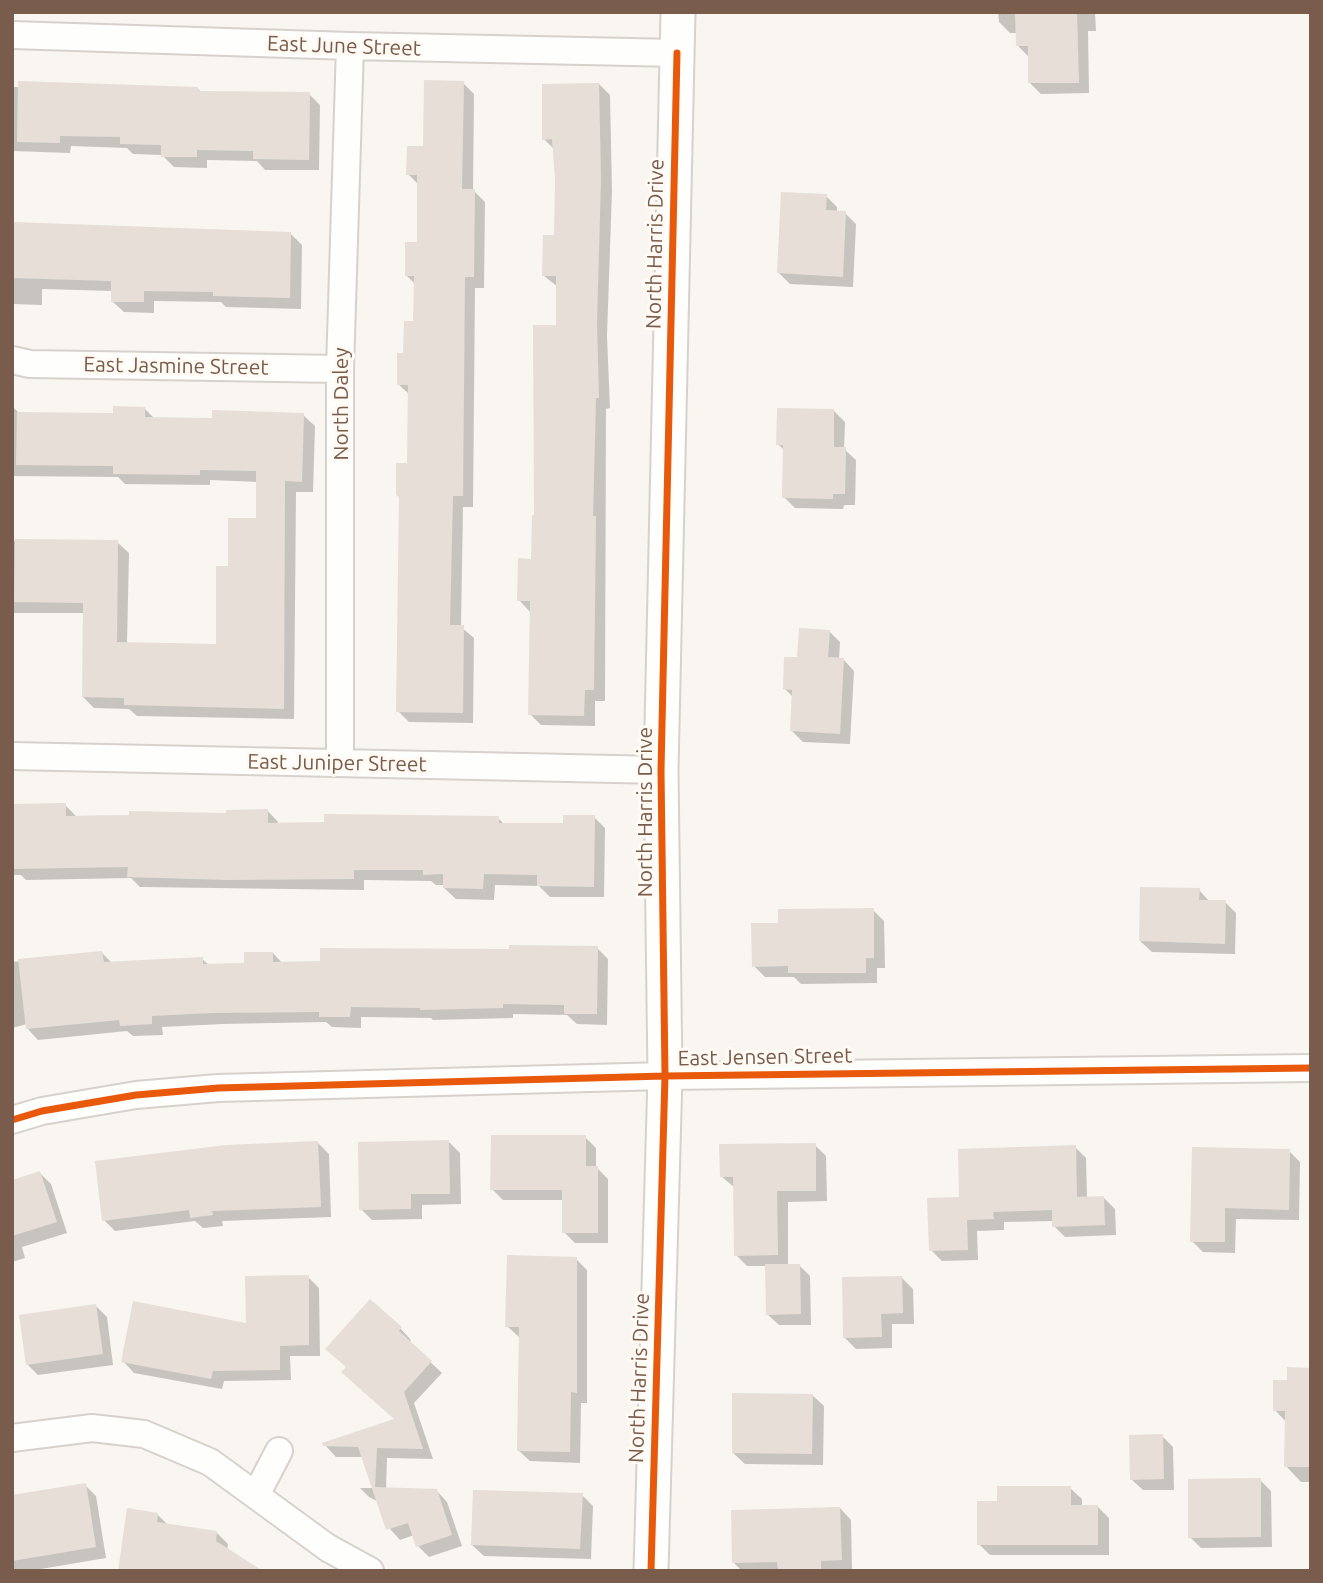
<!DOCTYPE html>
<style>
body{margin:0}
#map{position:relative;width:1323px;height:1583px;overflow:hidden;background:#f9f5f0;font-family:Ubuntu,sans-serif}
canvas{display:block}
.frame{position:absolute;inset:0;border:14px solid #7a5c4d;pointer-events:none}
</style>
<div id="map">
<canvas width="1323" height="1583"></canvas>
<div class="frame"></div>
</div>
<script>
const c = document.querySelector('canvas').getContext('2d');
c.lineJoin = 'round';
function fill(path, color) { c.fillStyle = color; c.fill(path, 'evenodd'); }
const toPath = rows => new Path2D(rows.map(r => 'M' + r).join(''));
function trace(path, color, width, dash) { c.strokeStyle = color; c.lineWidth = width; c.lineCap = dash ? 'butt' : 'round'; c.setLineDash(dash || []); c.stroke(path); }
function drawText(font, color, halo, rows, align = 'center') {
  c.font = font + ' Ubuntu,sans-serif'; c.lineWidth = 6; c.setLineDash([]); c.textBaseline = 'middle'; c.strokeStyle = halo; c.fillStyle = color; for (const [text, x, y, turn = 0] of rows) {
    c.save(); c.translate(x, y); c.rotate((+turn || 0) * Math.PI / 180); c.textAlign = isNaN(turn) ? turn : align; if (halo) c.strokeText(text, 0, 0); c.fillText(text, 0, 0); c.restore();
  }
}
fill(toPath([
 [998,12,1095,12,1096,31,1088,31,1089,93,1041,94,1030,83,1030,58,1018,46,1017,33,1010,33,999,22],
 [463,83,474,94,473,190,485,202,484,288,475,288,473,507,463,507,461,627,474,638,473,723,409,722,398,711,401,499,397,495,409,464,410,395,398,384,414,323,415,284,407,276,419,244,419,185,408,174],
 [599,84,610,95,612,191,607,336,610,408,606,409,605,701,595,701,595,726,541,725,530,714,530,612,519,600,532,561,558,327,558,287,544,276,556,237,555,150,544,139],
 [12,87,198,89,201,92,309,94,320,105,319,170,265,170,257,161,207,160,207,168,174,167,162,155,133,154,127,148,71,146,70,153,12,151],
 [826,196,837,207,837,212,845,213,856,224,853,287,790,284,779,273],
 [12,224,291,234,302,245,301,309,226,307,221,302,154,301,154,313,124,312,112,301,113,291,42,289,42,305,12,304],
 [12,406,20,414,115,415,145,409,155,419,214,419,303,415,315,426,313,492,296,492,294,719,137,716,129,709,94,708,83,697,84,613,12,613,12,541,117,542,129,553,127,644,217,646,258,520,258,482,210,480,210,485,125,484,118,477,12,476],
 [834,411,845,422,844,449,856,460,855,505,844,505,843,509,795,508,784,497,785,451,778,444],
 [829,631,840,642,839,659,843,659,854,671,850,744,803,742,791,730,793,697,785,689,799,659],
 [65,805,76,816,228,815,267,810,278,822,278,825,498,818,505,825,565,825,594,817,605,828,604,897,550,897,539,886,495,885,494,900,456,899,444,888,444,885,436,885,431,881,364,880,364,890,140,887,131,878,26,880,21,875,12,875,12,806],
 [1199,890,1210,902,1225,902,1236,913,1235,954,1152,952,1140,941],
 [873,910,884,921,885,968,877,968,877,983,801,984,794,977,765,977,754,966,779,925],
 [597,948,608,959,607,1025,577,1024,567,1015,513,1014,513,1018,433,1020,431,1018,361,1017,361,1028,332,1027,326,1022,223,1024,162,1027,163,1035,133,1036,127,1031,38,1040,27,1028,27,1024,12,1028,12,962,102,953,112,963,202,959,209,965,246,965,273,953,283,964,321,963,443,951],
 [585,1137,596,1148,596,1167,608,1179,608,1243,575,1243,564,1232,564,1200,503,1200,492,1189],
 [449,1142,460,1153,461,1204,422,1205,422,1219,372,1220,361,1209],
 [318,1143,329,1154,331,1217,222,1221,223,1226,203,1228,195,1221,115,1231,104,1220],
 [815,1145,826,1156,827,1201,788,1202,788,1265,799,1265,810,1276,811,1325,779,1325,767,1314,767,1266,747,1266,736,1255,735,1188,721,1176],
 [1075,1147,1086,1158,1087,1198,1104,1198,1115,1209,1116,1235,1065,1237,1054,1226,1054,1221,1004,1222,1004,1230,977,1231,978,1260,942,1261,931,1250,961,1198],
 [1194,1149,1289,1151,1300,1162,1299,1220,1236,1219,1235,1253,1203,1252,1192,1241],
 [40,1173,51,1184,67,1233,22,1247,25,1258,12,1262,12,1181],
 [576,1259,587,1270,587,1403,581,1403,580,1463,530,1461,518,1450,520,1338,507,1326],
 [308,1277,319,1288,320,1356,290,1356,291,1380,224,1381,222,1389,134,1373,123,1361,248,1325],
 [902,1278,913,1289,914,1324,892,1324,892,1348,856,1349,845,1338],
 [96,1306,107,1317,113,1365,38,1375,27,1364],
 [400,1328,411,1340,409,1342,442,1373,414,1403,433,1459,387,1458,386,1489,436,1490,447,1502,462,1546,429,1557,418,1546,414,1535,400,1540,390,1529,397,1511,369,1497,360,1488,374,1488,363,1457,336,1457,325,1445,397,1420,354,1383],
 [1311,1369,1311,1482,1301,1482,1286,1466,1286,1422,1275,1410,1289,1382],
 [812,1395,824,1406,823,1465,745,1464,733,1453],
 [1162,1436,1173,1447,1174,1490,1143,1490,1131,1479],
 [1260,1480,1271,1491,1272,1547,1201,1548,1190,1537],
 [85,1485,96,1496,106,1558,29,1571,12,1571,12,1497],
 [1070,1488,1082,1499,1082,1507,1098,1507,1109,1518,1109,1555,990,1555,979,1544,999,1503],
 [582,1495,593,1506,591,1559,484,1556,472,1545],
 [840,1508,851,1520,852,1571,742,1571,734,1563],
 [158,1515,169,1526,217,1533,228,1544,227,1550,120,1571]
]), '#0003');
fill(toPath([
 [1015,12,1077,12,1079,83,1028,83,1028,46,1016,46],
 [424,80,464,81,462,189,475,189,474,277,465,277,463,496,453,496,450,625,464,625,463,713,396,712,399,496,396,495,396,463,407,463,408,385,397,385,397,353,403,353,404,321,413,321,414,276,405,276,405,242,417,242,417,175,406,175,407,146,423,146],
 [18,81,198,87,198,91,310,92,309,160,253,159,253,151,197,150,197,157,161,157,161,145,120,144,120,137,60,136,60,143,17,142],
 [599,83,601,179,597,324,599,398,596,398,593,516,596,516,594,690,585,690,584,716,528,715,530,601,517,601,518,558,531,559,532,515,534,515,533,325,556,325,556,276,542,276,543,235,554,235,555,180,552,139,542,140,542,84],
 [781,192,827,194,826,210,846,211,843,277,777,273],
 [12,222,291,232,290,298,213,296,213,292,144,291,144,302,111,302,111,281,12,278],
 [113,406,145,407,145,417,212,418,212,410,304,413,302,482,285,481,284,709,124,705,124,698,82,697,83,603,14,602,15,539,118,540,117,642,216,644,216,566,228,566,228,518,256,518,256,471,200,470,200,475,113,474,113,466,16,465,17,412,113,413],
 [777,408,834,409,834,447,846,447,845,494,833,494,833,499,782,498,783,445,776,445],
 [799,628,830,630,828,657,844,658,840,734,790,731,792,690,783,689,784,657,797,657],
 [66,803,66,816,129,815,129,811,226,813,226,810,268,809,268,823,324,822,324,814,499,816,499,823,563,823,563,815,595,815,594,887,537,886,537,875,484,874,483,889,443,888,443,874,423,875,423,870,354,870,354,879,228,880,127,877,128,867,13,869,12,804],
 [1140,887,1200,888,1199,900,1226,900,1225,944,1139,941],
 [874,908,874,958,866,958,866,973,788,973,788,966,752,967,751,923,778,923,778,909],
 [509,945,598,946,597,1014,564,1014,564,1005,503,1004,503,1008,420,1010,420,1008,351,1007,350,1017,319,1017,319,1012,211,1013,152,1016,152,1024,120,1026,119,1020,26,1029,18,959,102,951,104,962,203,957,203,964,244,963,244,952,273,952,273,962,320,961,320,948,509,949],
 [491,1135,586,1135,586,1166,598,1166,598,1233,562,1233,562,1190,490,1190],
 [449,1140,450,1194,411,1194,411,1209,359,1210,358,1142],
 [318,1141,321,1207,212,1211,213,1215,190,1218,189,1210,102,1221,95,1161,226,1145],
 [816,1143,816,1191,777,1191,778,1255,734,1256,733,1177,720,1177,719,1144],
 [1076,1145,1077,1197,1104,1196,1105,1225,1052,1227,1052,1210,993,1212,994,1219,967,1220,968,1250,929,1251,927,1198,959,1197,958,1149],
 [1192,1147,1290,1149,1289,1210,1225,1208,1225,1242,1190,1242],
 [40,1171,57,1222,12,1236,12,1180],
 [507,1255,577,1257,577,1393,571,1392,570,1452,517,1451,519,1327,505,1327],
 [765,1264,800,1264,801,1314,766,1315],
 [309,1275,309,1345,280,1346,280,1370,213,1371,211,1379,121,1362,133,1301,246,1323,245,1276],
 [902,1276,903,1313,881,1314,882,1337,843,1338,842,1277],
 [370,1299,402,1327,399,1331,432,1361,404,1392,423,1449,377,1448,375,1487,437,1489,452,1535,416,1547,408,1523,386,1530,358,1447,323,1446,322,1443,394,1419,341,1372,346,1367,325,1349],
 [96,1304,103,1354,26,1365,19,1315],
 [1287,1367,1311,1368,1311,1467,1284,1467,1285,1411,1273,1411,1273,1380,1287,1380],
 [732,1393,813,1394,812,1454,732,1453],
 [1163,1434,1164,1479,1130,1480,1129,1435],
 [1261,1478,1261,1537,1188,1538,1188,1479],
 [86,1483,96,1547,12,1561,12,1495],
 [997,1486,1071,1486,1071,1505,1098,1505,1098,1545,977,1545,977,1501,997,1501],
 [473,1490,583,1493,580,1549,471,1545],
 [840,1507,842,1560,821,1561,821,1571,778,1571,777,1562,732,1563,731,1510],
 [127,1508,158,1513,157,1522,217,1531,216,1541,263,1571,118,1571]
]), '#e6ded7');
const minor = toPath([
 [12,35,350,46,677,53],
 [12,360,30,364,340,369],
 [12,756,661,770],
 [340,762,340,369,350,46],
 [12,1120,42,1111,136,1095,218,1088,665,1076,1311,1068],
 [12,1438,92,1428,144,1434,210,1462,328,1548,370,1571],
 [256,1495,279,1451]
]);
const tertiary = toPath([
 [651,1571,665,1076,661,770,678,12]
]);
trace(minor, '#d7d1cb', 30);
trace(tertiary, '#d7d1cb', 37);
trace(minor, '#fefefd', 26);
trace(tertiary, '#fefefd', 33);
trace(toPath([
 [12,1120,42,1111,136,1095,218,1088,665,1076,1311,1068],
 [651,1571,665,1076,661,770,677,53]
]), '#e8590c', 7);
drawText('21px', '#7a5c4d', '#fffaf3', [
 ["East June Street",344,46,2],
 ["North Harris Drive",655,244,-89],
 ["East Jasmine Street",176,366,1],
 ["North Daley",341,404,-90],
 ["East Juniper Street",337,763,1],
 ["North Harris Drive",645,812,-90],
 ["East Jensen Street",765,1057,-1],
 ["North Harris Drive",639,1378,-88]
]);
</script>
